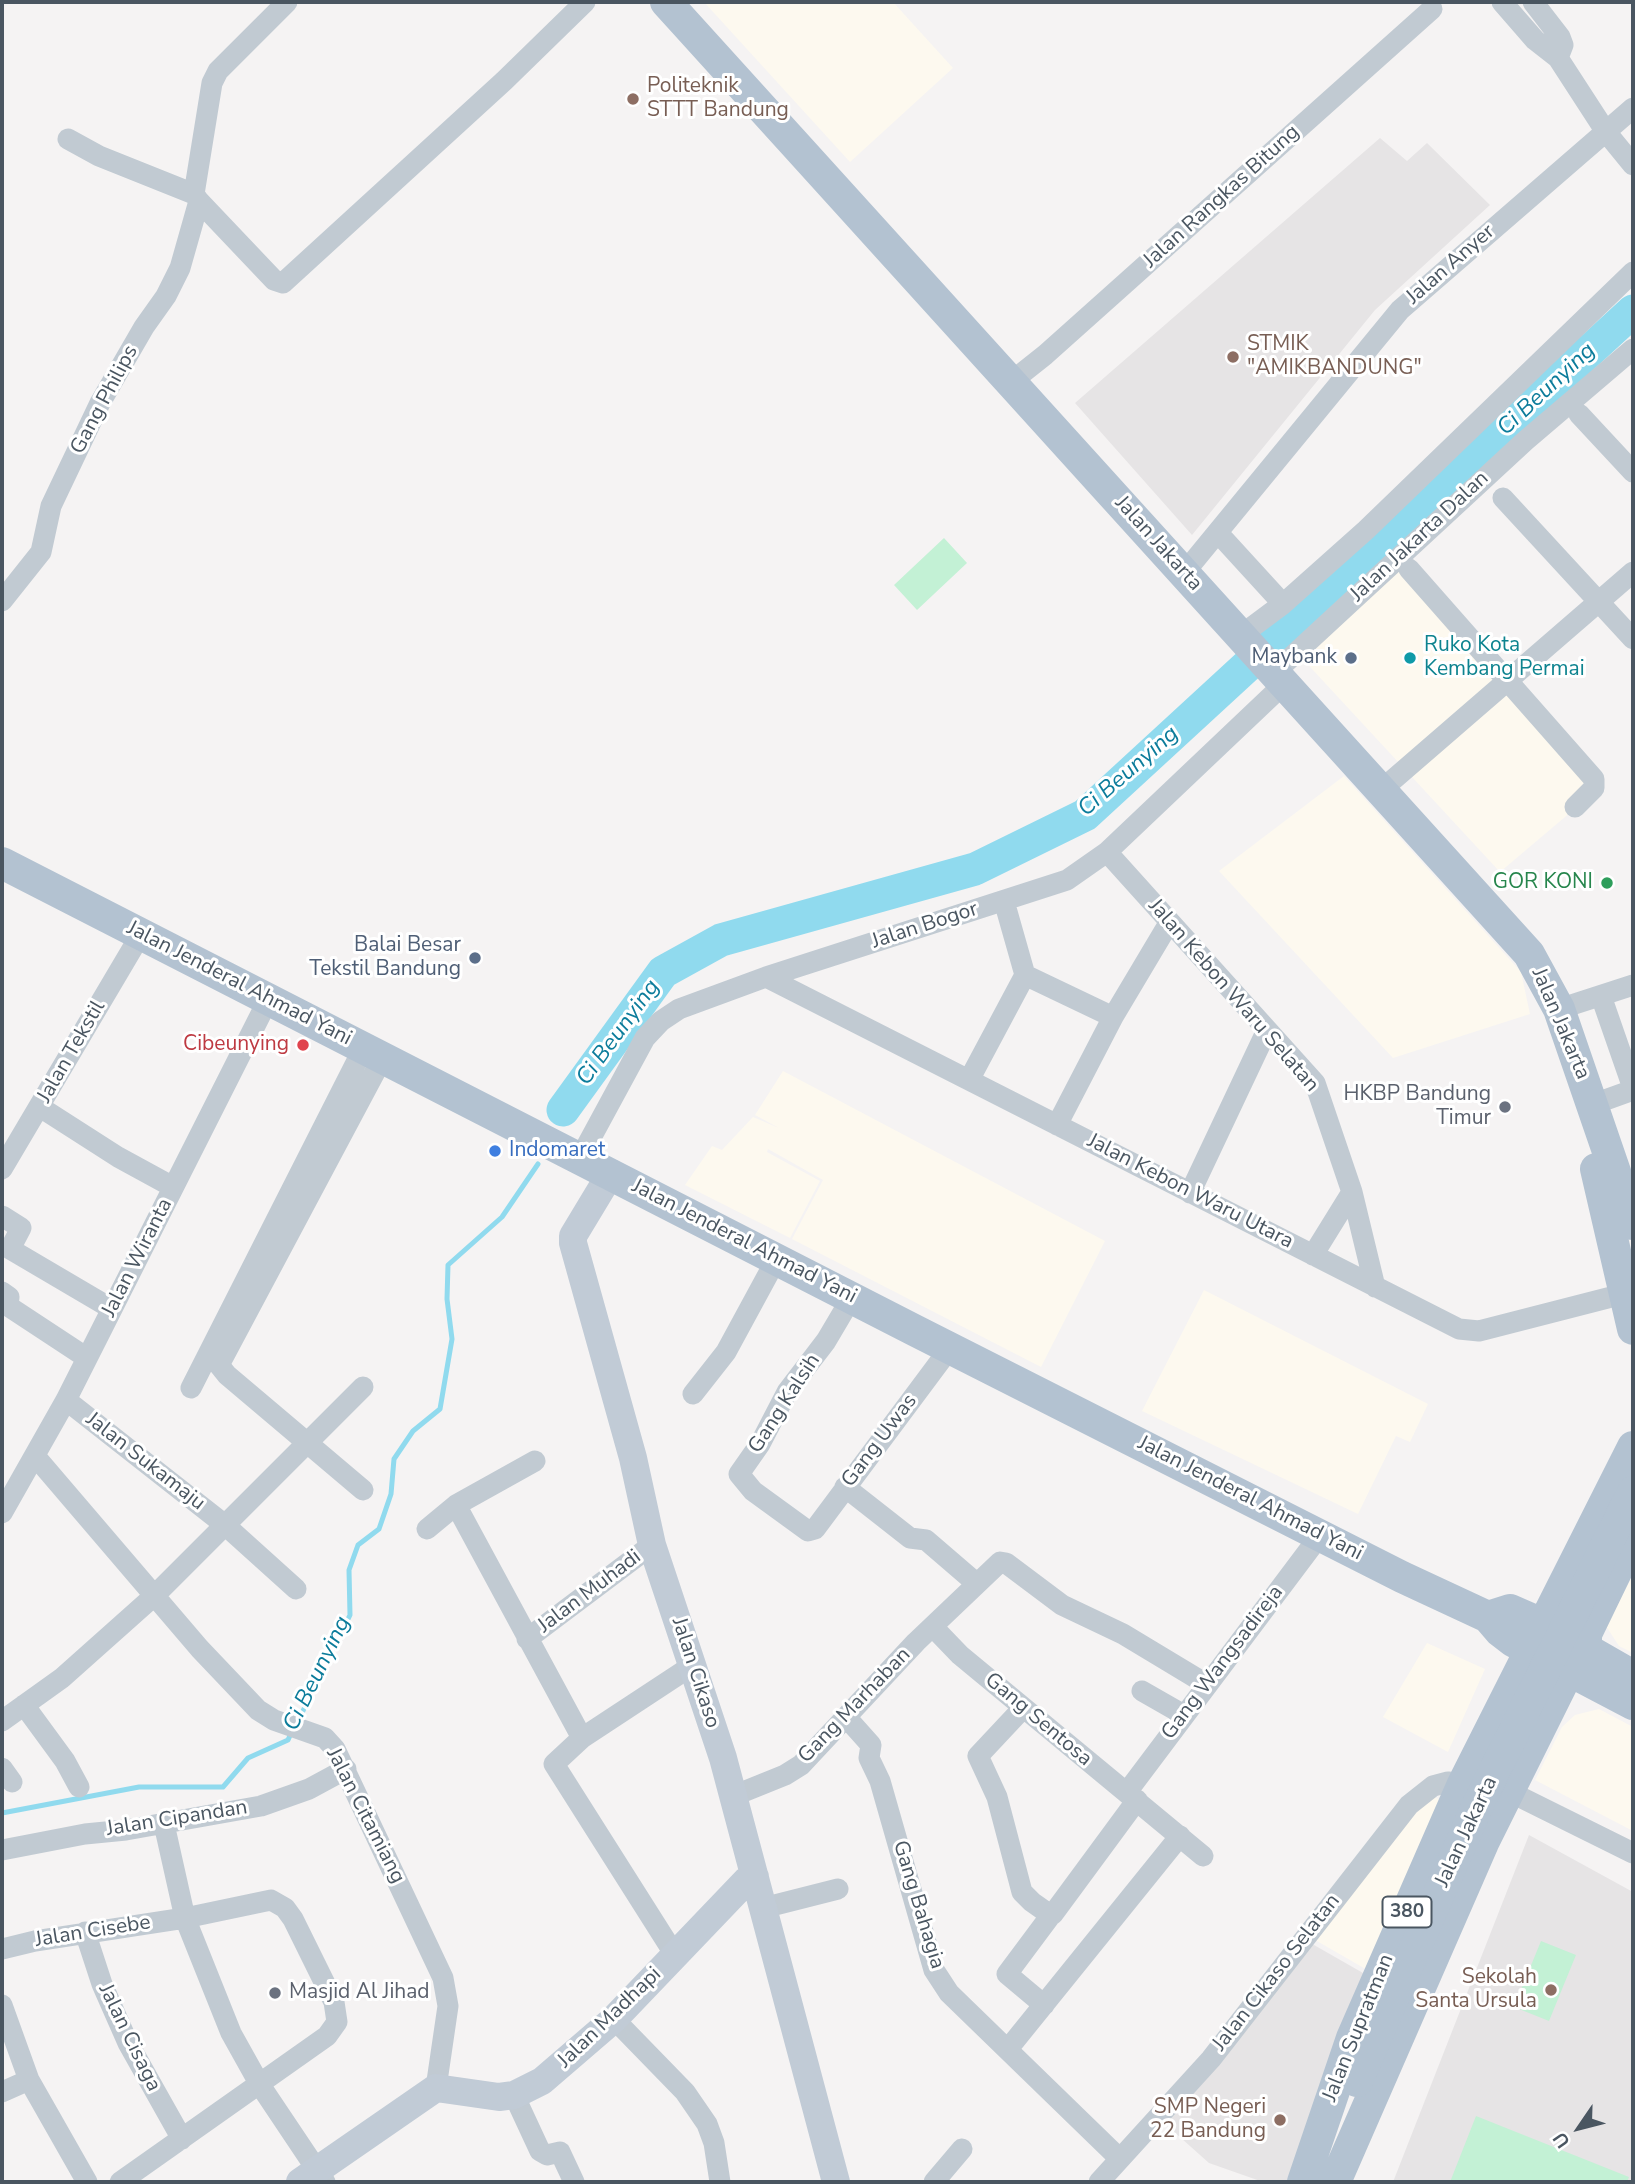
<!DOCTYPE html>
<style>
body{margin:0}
#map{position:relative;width:1635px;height:2184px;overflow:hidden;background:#f5f3f3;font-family:"Nunito Sans",sans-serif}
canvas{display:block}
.frame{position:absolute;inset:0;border:4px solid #4a5661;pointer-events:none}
.north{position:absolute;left:1544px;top:2093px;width:70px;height:70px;-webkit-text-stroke:5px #fff;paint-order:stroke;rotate:235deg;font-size:19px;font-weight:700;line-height:28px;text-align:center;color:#4a5661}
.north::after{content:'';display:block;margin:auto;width:24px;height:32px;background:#4a5661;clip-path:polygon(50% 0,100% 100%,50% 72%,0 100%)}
</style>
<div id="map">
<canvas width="1635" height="2184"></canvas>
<div class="frame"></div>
<div class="north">U</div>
</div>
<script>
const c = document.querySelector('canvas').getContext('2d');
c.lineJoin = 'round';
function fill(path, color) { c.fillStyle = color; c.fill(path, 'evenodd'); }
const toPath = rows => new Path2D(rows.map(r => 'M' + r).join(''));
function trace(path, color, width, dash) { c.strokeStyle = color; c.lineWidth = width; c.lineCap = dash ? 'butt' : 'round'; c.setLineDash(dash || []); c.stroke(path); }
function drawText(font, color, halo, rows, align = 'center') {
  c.font = font + ' "Nunito Sans",sans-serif'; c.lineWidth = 6; c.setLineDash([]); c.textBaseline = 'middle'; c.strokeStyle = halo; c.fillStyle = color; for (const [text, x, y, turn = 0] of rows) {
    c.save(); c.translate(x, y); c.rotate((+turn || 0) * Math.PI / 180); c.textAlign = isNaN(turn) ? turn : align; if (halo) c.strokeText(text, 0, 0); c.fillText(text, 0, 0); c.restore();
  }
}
fill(toPath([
 [704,2,893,2,953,68,850,162],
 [1402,562,1604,784,1500,872,1300,656],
 [1344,776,1521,972,1530,1014,1393,1058,1219,871],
 [783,1071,1105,1241,1041,1367,792,1239,823,1180,768,1149,767,1152,820,1181,790,1238,685,1185,712,1146,722,1150,753,1117,779,1128,755,1115],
 [1204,1290,1428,1404,1410,1442,1396,1436,1358,1514,1142,1411],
 [1633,1575,1633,1653,1619,1646,1606,1626],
 [1427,1643,1485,1669,1448,1752,1383,1717],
 [1599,1709,1633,1727,1633,1831,1535,1780,1562,1727,1575,1715],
 [1423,1790,1448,1805,1369,1971,1310,1937]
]), '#fdf9ef');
fill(toPath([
 [1380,138,1407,161,1427,143,1490,205,1375,310,1192,535,1075,403],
 [1529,1835,1633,1892,1633,2182,1393,2182],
 [1307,1941,1370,1977,1287,2182,1263,2182,1209,2163,1163,2122]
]), '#e6e4e5');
fill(toPath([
 [944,538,967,563,917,610,894,585],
 [1541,1941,1576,1955,1549,2021,1514,2007],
 [1476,2116,1629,2177,1627,2182,1450,2182]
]), '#c3f1d5');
trace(toPath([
 [297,1723,350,1615,349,1570,358,1545,379,1529,391,1494,394,1459,413,1431,440,1409,452,1339,447,1299,448,1265,502,1217,538,1164],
 [2,1813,139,1787,223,1787,248,1758,288,1740,292,1731]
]), '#90daee', 5);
trace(toPath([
 [563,1110,663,972,721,940,975,869,1085,815,1633,311]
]), '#90daee', 33);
trace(toPath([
 [1502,2,1535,40,1558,58,1606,132,1633,165],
 [1533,2,1560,37,1563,45,1558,58],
 [68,139,99,156,194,194],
 [194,194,212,83,218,71,287,2],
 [199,201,274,280,283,283,504,81,585,2],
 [1011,382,1045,355,1432,9],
 [1579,414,1633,472],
 [1503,498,1633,639],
 [1219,534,1283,604],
 [1409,569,1594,779,1594,788,1575,807],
 [1184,573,1400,310,1633,108],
 [2,601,41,552,51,506,100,403,144,327,166,296,180,268,199,201,194,194],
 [1240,636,1283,604,1366,530,1633,272],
 [1274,673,1525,441,1633,349],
 [1380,791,1633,572],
 [1107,852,1315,1083,1352,1192,1375,1287],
 [1025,975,1113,1017],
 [766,977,1459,1329,1479,1331,1627,1293],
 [1601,996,1633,1088],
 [1559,1009,1633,985],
 [969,1080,1025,975,1004,901],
 [1594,1104,1633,1090],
 [40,1107,118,1157,173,1187],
 [1057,1125,1113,1017,1169,923],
 [580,1158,645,1038,661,1021,679,1009,766,977,1067,880,1107,852,1284,684],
 [2,1169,141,934],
 [1190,1193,1267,1030],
 [2,1216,21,1228,10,1249,112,1309],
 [1313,1255,1352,1192],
 [2,1292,9,1297,8,1306,87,1358],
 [852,1297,826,1341,787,1392,760,1444,739,1474,753,1491,808,1531,815,1529,950,1348],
 [191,1388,364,1047],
 [693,1394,726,1352,777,1258],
 [66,1400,225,1525,296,1589],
 [35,1456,200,1649,258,1710,274,1720,325,1738,335,1749,443,1978,448,2006,436,2088],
 [845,1487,910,1538,926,1540,976,1583],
 [363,1490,227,1375,219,1365,383,1057],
 [456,1505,582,1738],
 [2,1513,66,1400,268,1000],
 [427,1529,456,1505,535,1461],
 [934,1628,960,1655,1203,1856],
 [527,1639,652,1545],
 [1142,1691,1184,1715],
 [24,1705,65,1761,79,1787],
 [1023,1708,978,1756,997,1797,1022,1892,1032,1902,1049,1914,1053,1914,1137,1800],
 [846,1717,871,1745,869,1758,880,1781,934,1970,949,1993,1120,2159],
 [2,1721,62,1678,154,1596,363,1387],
 [2,1768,12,1782],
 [1508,1791,1633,1853],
 [1127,1792,1321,1534],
 [733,1796,785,1775,801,1765,916,1642,1000,1562,1006,1563,1062,1605,1123,1634,1206,1684],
 [164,1824,185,1918,231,2033,260,2085,325,2182],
 [2,1850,85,1834,126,1830,261,1806,309,1789,346,1769],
 [763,1908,838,1889],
 [85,1932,102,1984,128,2043,182,2139],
 [2,1949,35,1941,185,1918,271,1900,285,1908,293,1919,334,2002,337,2022,327,2036,120,2182],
 [675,1955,554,1764,582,1738,693,1665],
 [2,2005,29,2080,87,2182],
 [1044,2005,1007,1974,1051,1915],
 [614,2019,685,2092,707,2124,714,2143,720,2182],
 [1008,2049,1180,1836],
 [2,2092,29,2080],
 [514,2095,540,2151,547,2155,560,2152,574,2182],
 [934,2182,962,2149],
 [1099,2182,1211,2059,1409,1805,1433,1786,1448,1782,1463,1784]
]), '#c1cad2', 21);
trace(toPath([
 [611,1173,573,1236,573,1243,633,1458,652,1545,723,1758,836,2182],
 [300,2182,436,2088,499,2097,514,2095,542,2081,614,2019,747,1880,755,1877]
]), '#c1cbd6', 28);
trace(toPath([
 [666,2,1529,954,1559,1009,1633,1224],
 [2,863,916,1331,1402,1577,1488,1617,1500,1631,1513,1641,1633,1704],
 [1596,1169,1633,1329],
 [1488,1617,1510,1610,1542,1624,1633,1676],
 [1586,1649,1586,1634,1633,1537],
 [1303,2182,1352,2038,1463,1784,1633,1447],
 [1335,2182,1483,1843,1569,1670]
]), '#b3c2d1', 32);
trace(toPath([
 [1357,2081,1479,1802,1633,1492]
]), '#b3c2d1', 32);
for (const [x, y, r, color] of [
 [633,99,7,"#8d6e63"],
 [1233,357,7,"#8d6e63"],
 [1351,658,7,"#5c6f8a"],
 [1410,658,7,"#0f9aa8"],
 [1607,883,7,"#2e9e5b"],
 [475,958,7,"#5c6f8a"],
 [303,1045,7,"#e0444e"],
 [1505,1107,7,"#6b7280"],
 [495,1151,7,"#3f7fe0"],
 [1551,1990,7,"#8d6e63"],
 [275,1993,7,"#6b7280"],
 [1280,2120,7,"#8d6e63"]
]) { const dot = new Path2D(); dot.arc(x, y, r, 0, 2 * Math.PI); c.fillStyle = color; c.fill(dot); trace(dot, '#fff', 2.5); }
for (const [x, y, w] of [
 [1407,1912,49]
]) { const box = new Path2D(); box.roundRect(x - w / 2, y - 15.5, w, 31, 5); c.fillStyle = '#fff'; c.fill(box); trace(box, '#4a5661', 2); }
drawText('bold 19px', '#4a5661', null, [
 ["380",1407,1912]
]);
drawText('21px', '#785e54', '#fff', [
 ["Politeknik",647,87],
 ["STTT Bandung",647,111],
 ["STMIK",1247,345],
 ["\"AMIKBANDUNG\"",1247,369],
 ["Sekolah",1537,1978,"right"],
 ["Santa Ursula",1537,2002,"right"],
 ["SMP Negeri",1266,2108,"right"],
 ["22 Bandung",1266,2132,"right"]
], 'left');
drawText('21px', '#4a5661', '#fff', [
 ["Jalan Rangkas Bitung",1222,197,-42],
 ["Jalan Anyer",1451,265,-41],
 ["Gang Philips",105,400,-62],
 ["Jalan Jakarta Dalan",1420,537,-43],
 ["Jalan Jakarta",1158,544,48],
 ["Jalan Bogor",925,926,-18],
 ["Jalan Jenderal Ahmad Yani",239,984,27],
 ["Jalan Kebon Waru Selatan",1233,996,49],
 ["Jalan Jakarta",1560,1024,67],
 ["Jalan Tekstil",72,1052,-60],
 ["Jalan Kebon Waru Utara",1190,1192,27],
 ["Jalan Jenderal Ahmad Yani",744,1242,27],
 ["Jalan Wiranta",138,1258,-63],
 ["Gang Kalsih",785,1404,-57],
 ["Gang Uwas",880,1441,-53],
 ["Jalan Sukamaju",145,1462,38],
 ["Jalan Jenderal Ahmad Yani",1250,1499,27],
 ["Jalan Muhadi",590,1592,-37],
 ["Gang Wangsadireja",1223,1663,-53],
 ["Jalan Cikaso",695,1673,72],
 ["Gang Marhaban",855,1706,-46],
 ["Gang Sentosa",1038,1720,40],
 ["Jalan Citamiang",365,1816,63],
 ["Jalan Cipandan",177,1819,-9],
 ["Jalan Jakarta",1467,1832,-65],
 ["Gang Bahagia",918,1905,73],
 ["Jalan Cisebe",93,1932,-9],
 ["Jalan Cikaso Selatan",1277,1973,-52],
 ["Jalan Madhapi",610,2018,-44],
 ["Jalan Supratman",1359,2028,-68],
 ["Jalan Cisaga",129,2038,64]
]);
drawText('21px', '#0d838f', '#fff', [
 ["Ruko Kota",1424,646],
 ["Kembang Permai",1424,670]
], 'left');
drawText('21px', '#4e5e75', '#fff', [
 ["Maybank",1337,658],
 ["Balai Besar",461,946],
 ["Tekstil Bandung",461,970]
], 'right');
drawText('21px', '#27864d', '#fff', [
 ["GOR KONI",1593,883]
], 'right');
drawText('21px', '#be3a42', '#fff', [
 ["Cibeunying",289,1045]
], 'right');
drawText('21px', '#5b616d', '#fff', [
 ["HKBP Bandung",1491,1095],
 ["Timur",1491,1119],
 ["Masjid Al Jihad",289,1993,"left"]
], 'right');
drawText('21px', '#366cbe', '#fff', [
 ["Indomaret",509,1151]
], 'left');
drawText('italic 23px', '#0c7c9b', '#fff', [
 ["Ci Beunying",1547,390,-43],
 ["Ci Beunying",1129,772,-41],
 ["Ci Beunying",619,1033,-54],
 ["Ci Beunying",318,1674,-64]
]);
</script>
